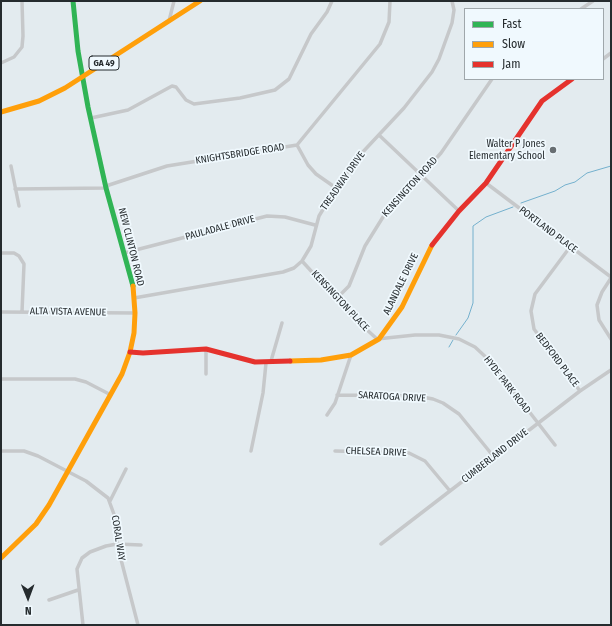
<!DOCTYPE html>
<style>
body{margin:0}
#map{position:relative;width:612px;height:626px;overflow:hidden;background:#e3ebef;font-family:"Fira Sans Condensed",sans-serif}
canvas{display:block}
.frame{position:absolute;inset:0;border:2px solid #252b2e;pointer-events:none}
.legend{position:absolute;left:464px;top:8px;width:140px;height:72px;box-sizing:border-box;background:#f0f9fe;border:1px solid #9fa7ab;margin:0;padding:5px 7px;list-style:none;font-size:12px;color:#252b2e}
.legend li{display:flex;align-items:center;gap:8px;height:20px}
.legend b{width:20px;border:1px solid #9fa7ab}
.north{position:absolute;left:8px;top:578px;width:40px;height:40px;-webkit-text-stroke:3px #f0f9fe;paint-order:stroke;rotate:179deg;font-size:11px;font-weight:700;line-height:16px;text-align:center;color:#252b2e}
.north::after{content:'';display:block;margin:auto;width:14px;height:18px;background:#252b2e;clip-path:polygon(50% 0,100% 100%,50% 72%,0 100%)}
</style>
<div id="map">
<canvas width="612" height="626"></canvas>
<div class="frame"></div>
<ul class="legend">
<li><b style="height:5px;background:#30b455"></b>Fast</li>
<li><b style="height:5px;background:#ff9f0a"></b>Slow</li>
<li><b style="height:5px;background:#e5322d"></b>Jam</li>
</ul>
<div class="north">N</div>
</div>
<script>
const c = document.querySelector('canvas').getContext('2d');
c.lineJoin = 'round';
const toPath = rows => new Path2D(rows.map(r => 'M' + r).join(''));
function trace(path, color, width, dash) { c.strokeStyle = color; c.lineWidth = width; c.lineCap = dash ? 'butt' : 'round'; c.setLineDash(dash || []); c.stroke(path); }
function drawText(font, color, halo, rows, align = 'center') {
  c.font = font + ' "Fira Sans Condensed",sans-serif'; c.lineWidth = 3.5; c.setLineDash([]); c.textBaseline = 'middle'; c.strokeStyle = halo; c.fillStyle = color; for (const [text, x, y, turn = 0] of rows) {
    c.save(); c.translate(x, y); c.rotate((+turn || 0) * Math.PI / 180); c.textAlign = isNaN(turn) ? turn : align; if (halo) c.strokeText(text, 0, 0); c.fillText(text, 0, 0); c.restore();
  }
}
trace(toPath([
 [521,203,555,191,565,185,575,182,587,173,611,166],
 [456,335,468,318,473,303,473,226,486,217,513,207],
 [449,347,453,340]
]), '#74b0cd', 1);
trace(toPath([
 [581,9,593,1],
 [169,21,174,1],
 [603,59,611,53],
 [1,63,14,57,22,47,23,36,22,1],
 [91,118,128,110,172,86,176,87,186,100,194,104,240,98,275,90,289,79,311,34,327,12,332,1],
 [379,135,459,211],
 [297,145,308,165,316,174,336,188],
 [11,166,19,206],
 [486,183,611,277],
 [106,186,167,166,297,145,380,44,389,22,390,1],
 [15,189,106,188],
 [570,247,535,294,531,311,534,329,580,391],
 [1,253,14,253,19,256,24,264,22,312],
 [124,253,267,216,285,217,315,225],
 [302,261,354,318,377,339,415,335,439,335,459,339,475,347,490,361,555,445],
 [611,278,602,292,597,305,599,320,611,339],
 [134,298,283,272,294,268,302,261,311,246,319,216,336,188,360,155,404,108,432,72,439,59,452,23,454,10,452,1],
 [336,299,349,286,365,246,383,217,441,153,492,79],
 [1,312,135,313],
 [271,361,282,323],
 [206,374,206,349],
 [1,379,75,379,86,382,111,395],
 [337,395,417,396,433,399,443,403,459,414,494,457],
 [327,415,335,403,351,355],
 [1,451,24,451,38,456,86,481,108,498,115,517,117,544,138,625],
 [251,451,263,393,266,363],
 [335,451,409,453,425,461,450,491],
 [110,501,126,469],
 [381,544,580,391,611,370],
 [49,600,78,590],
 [83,625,77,569,82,558,90,552,106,546,117,544,141,545]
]), '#c6c8ca', 3.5);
trace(toPath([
 [73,1,78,51,88,107,106,188,133,286]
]), '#30b455', 5);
trace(toPath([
 [1,112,39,101,65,88,200,1],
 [290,361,321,360,351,355,379,339,402,307,432,245],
 [1,558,36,524,49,505,122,374,130,352,134,333,135,313,133,286]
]), '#ff9f0a', 5);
trace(toPath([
 [432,245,459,211,486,183,542,101,572,79],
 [130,352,143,353,206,349,255,362,290,361]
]), '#e5322d', 5);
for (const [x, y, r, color] of [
 [553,150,4,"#686e72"]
]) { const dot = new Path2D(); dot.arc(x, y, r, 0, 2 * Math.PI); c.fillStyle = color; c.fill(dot); trace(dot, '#f0f9fe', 1.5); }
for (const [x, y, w] of [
 [104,63,30]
]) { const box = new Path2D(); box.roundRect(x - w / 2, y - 7, w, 14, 3); c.fillStyle = '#f0f9fe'; c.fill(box); trace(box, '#252b2e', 1); }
drawText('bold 9px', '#252b2e', null, [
 ["GA 49",104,63]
]);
drawText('10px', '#252b2e', '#f0f9fe', [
 ["Walter P Jones",545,144],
 ["Elementary School",545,156]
], 'right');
drawText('10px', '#252b2e', '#f0f9fe', [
 ["KNIGHTSBRIDGE ROAD",240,154,-9],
 ["TREADWAY DRIVE",343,181,-55],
 ["KENSINGTON ROAD",410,187,-48],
 ["PAULADALE DRIVE",220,228,-15],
 ["PORTLAND PLACE",548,230,37],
 ["NEW CLINTON ROAD",131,247,76],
 ["ALANDALE DRIVE",401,284,-64],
 ["KENSINGTON PLACE",340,301,47],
 ["ALTA VISTA AVENUE",68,312,1],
 ["BEDFORD PLACE",557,360,53],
 ["HYDE PARK ROAD",507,385,52],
 ["SARATOGA DRIVE",392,397,3],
 ["CHELSEA DRIVE",376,452,2],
 ["CUMBERLAND DRIVE",495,456,-38],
 ["CORAL WAY",118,538,81]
]);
</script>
